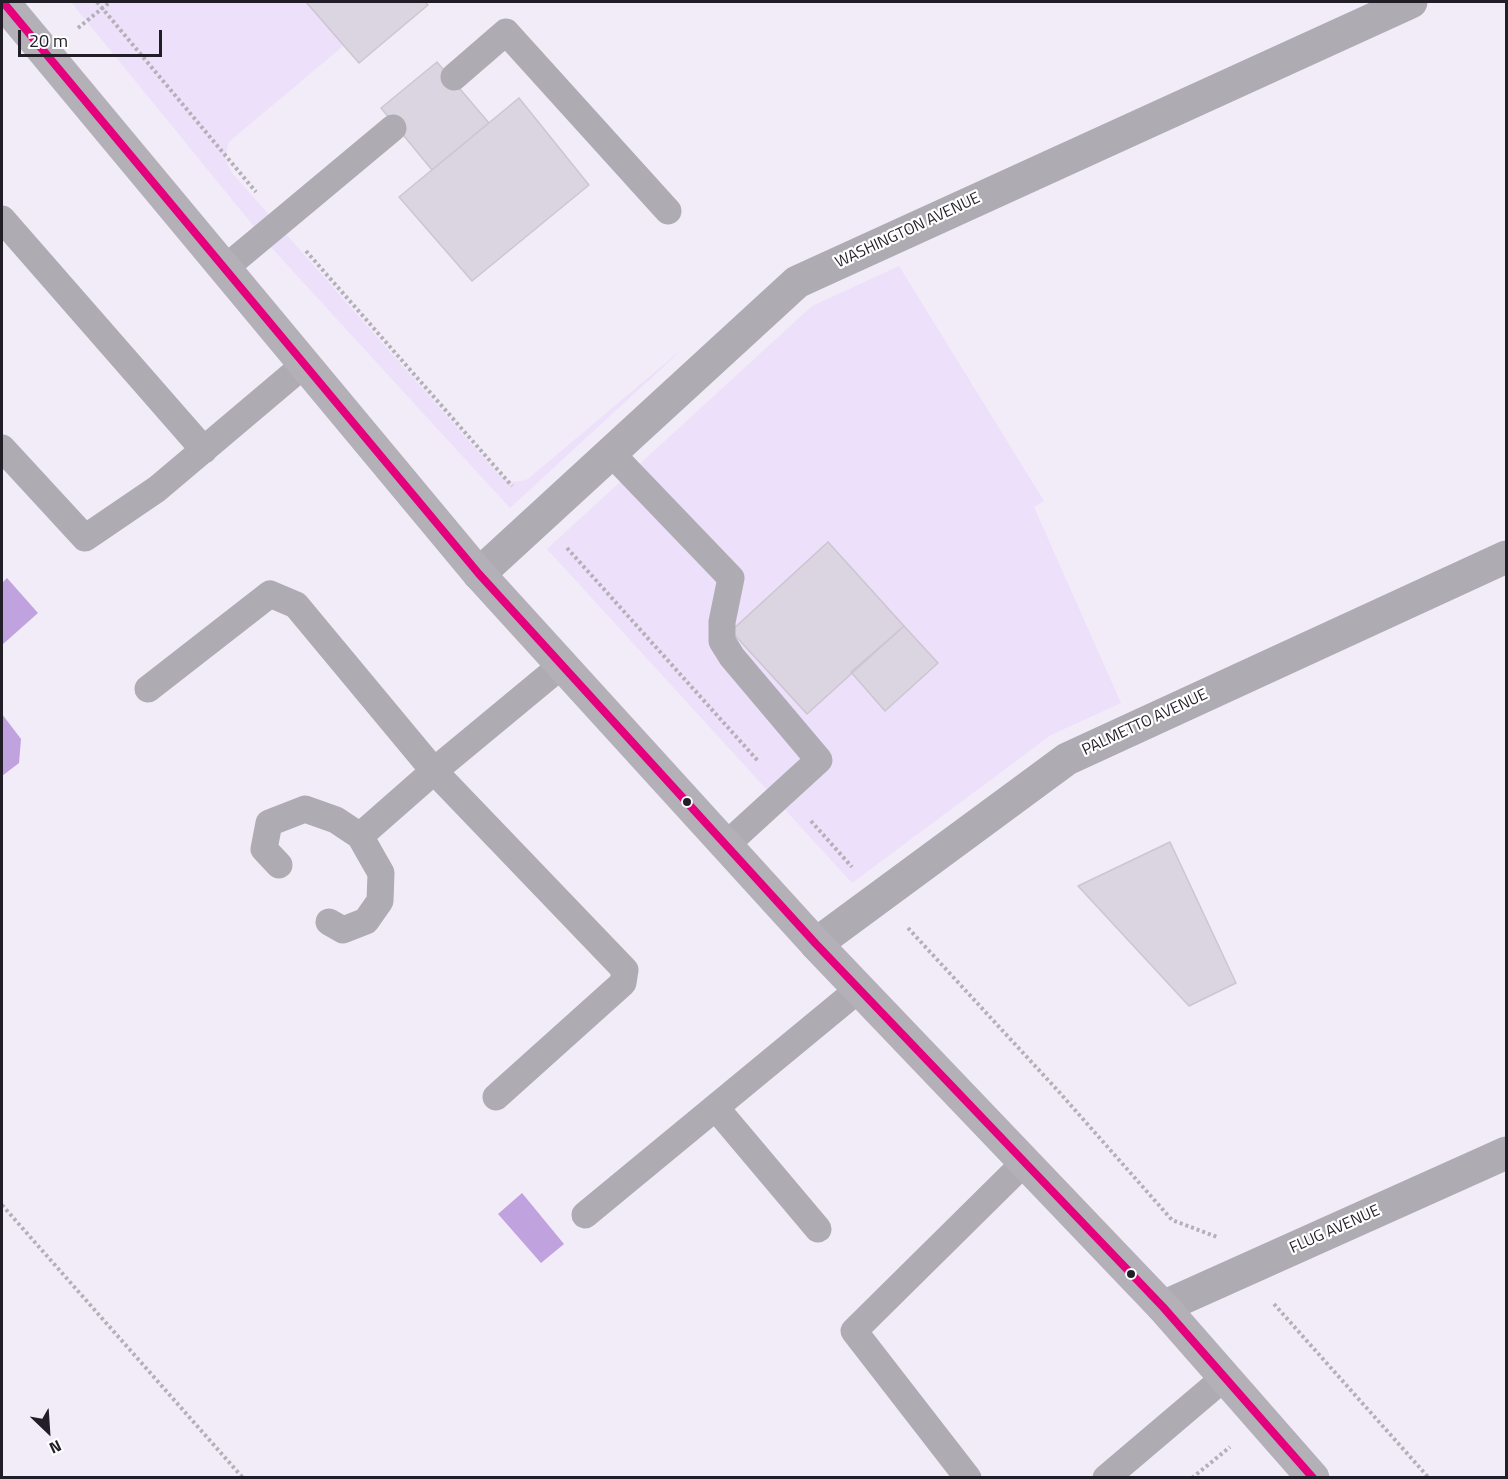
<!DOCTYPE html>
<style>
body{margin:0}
#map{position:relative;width:1508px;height:1479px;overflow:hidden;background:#f2ecf8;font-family:"Titillium Web",sans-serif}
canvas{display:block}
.frame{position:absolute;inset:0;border:3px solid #221e28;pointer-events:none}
.north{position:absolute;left:18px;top:1401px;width:60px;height:60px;-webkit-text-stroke:4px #fff;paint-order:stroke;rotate:155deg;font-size:16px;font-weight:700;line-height:24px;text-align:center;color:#221e28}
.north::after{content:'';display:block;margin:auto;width:21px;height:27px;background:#221e28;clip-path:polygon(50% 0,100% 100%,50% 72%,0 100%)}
.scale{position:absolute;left:18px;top:30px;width:144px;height:27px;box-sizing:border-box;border:3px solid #221e28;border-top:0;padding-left:8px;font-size:18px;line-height:21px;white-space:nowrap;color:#221e28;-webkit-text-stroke:4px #fff;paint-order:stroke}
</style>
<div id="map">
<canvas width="1508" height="1479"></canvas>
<div class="frame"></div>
<div class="north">N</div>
<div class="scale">20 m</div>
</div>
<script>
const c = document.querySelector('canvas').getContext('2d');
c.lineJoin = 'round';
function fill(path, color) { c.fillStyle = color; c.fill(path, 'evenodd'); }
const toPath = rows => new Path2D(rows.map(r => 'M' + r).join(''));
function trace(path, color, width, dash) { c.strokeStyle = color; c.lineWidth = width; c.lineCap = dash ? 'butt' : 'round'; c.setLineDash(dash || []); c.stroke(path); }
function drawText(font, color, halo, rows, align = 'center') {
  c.font = font + ' "Titillium Web",sans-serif'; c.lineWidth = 4.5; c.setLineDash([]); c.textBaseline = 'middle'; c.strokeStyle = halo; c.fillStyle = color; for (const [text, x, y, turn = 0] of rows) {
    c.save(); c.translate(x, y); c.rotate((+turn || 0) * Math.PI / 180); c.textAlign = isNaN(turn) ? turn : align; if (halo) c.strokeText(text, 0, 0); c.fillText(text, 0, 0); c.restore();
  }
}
fill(toPath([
 [71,2,396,2,232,139,228,144,225,159,232,173,499,475,510,482,523,481,528,479,687,345,510,508,269,245],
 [899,266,1044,501,1034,507,1121,703,1051,735,852,883,547,549,812,306]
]), '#ece0fa');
fill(toPath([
 [7,578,38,613,2,645,2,583],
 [2,714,21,739,19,763,2,776],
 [522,1193,564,1244,541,1263,498,1214]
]), '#c0a2df');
const building = toPath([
 [306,2,425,2,428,5,359,63,306,2],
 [437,62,489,123,432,170,381,108,437,62],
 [519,98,589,185,472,281,399,197,519,98],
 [828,542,904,626,807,714,731,631,828,542],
 [904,626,938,663,885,711,851,672,904,626],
 [1170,842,1236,983,1189,1006,1078,886,1170,842]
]);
fill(building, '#dad5e0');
trace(building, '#ccc6d1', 1.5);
trace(toPath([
 [97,2,256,192],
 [78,28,110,2],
 [306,251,512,486],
 [567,548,758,761],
 [811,821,852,867],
 [908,928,1060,1093,1172,1220,1217,1237],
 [2,1205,243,1478],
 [1274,1304,1429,1478],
 [1192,1478,1230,1447]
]), '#b4b0b7', 4, [3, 3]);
trace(toPath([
 [454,77,506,32,668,211],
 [2,219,204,450],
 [224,269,393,128],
 [2,448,85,538,157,489,305,364],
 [611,453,731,578,722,622,722,641,732,657,819,760,726,845],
 [148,689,270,594,296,605,434,771,360,836,336,820,305,809,269,823,264,849,279,865],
 [329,922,343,930,366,921,380,901,381,873,360,836],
 [496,1097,623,983,625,970,434,771,562,665],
 [716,1108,818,1229],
 [585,1215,859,989],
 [968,1478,854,1331,1025,1162],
 [1106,1478,1225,1377]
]), '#afabb2', 27);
trace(toPath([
 [479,574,797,282,1411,2],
 [816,944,1067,759,1506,557],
 [1163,1307,1506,1153]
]), '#afabb2', 33);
trace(toPath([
 [3,2,479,574,816,944,1163,1307,1313,1478]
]), '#b3b0b7', 33);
trace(toPath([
 [3,2,479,574,816,944,1163,1307,1313,1478]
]), '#e5007d', 8);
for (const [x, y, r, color] of [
 [687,802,5,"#221e28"],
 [1131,1274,5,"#221e28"]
]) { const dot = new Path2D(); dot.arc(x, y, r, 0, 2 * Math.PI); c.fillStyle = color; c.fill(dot); trace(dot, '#fff', 2); }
drawText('16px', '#221e28', '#fff', [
 ["WASHINGTON AVENUE",908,231,-25],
 ["PALMETTO AVENUE",1145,723,-25],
 ["FLUG AVENUE",1335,1230,-24]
]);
</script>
